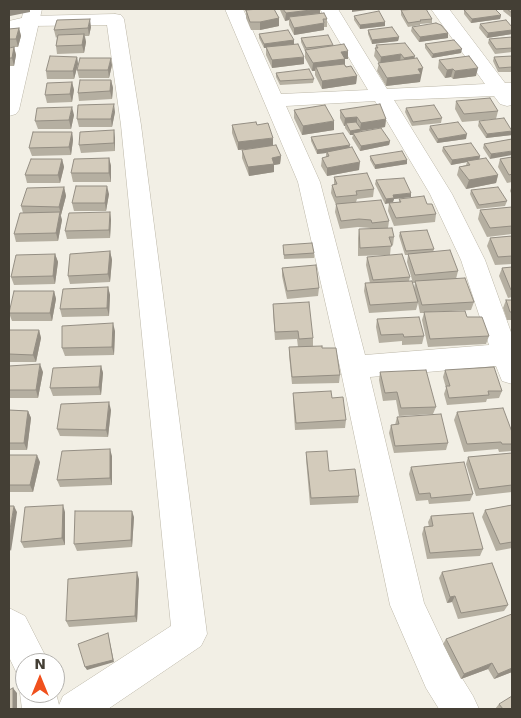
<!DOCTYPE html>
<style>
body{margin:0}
#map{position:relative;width:521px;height:718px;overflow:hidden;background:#f2efe5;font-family:"DejaVu Sans",sans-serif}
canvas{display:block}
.frame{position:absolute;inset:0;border:10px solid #443f35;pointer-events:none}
.north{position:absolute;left:15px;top:653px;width:50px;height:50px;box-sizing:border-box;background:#fff;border:1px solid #b4b2ae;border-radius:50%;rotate:0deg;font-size:14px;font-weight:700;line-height:20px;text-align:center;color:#443f35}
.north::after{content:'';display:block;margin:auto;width:18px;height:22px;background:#f0501d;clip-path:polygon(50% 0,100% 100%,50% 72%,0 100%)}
</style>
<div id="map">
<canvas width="521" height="718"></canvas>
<div class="frame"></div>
<div class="north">N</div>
</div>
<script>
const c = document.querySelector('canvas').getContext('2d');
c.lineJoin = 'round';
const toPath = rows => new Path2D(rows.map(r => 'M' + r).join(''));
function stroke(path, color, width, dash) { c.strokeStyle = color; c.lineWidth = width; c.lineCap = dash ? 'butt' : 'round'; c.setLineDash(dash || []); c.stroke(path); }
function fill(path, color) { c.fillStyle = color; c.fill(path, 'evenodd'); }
const minor = toPath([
 [225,9,243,9,281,94,368,90,320,9,338,9,387,89,485,84,431,9,449,9,505,83,512,83,512,105,507,106,500,104,494,96,394,100,452,194,485,260,512,335,512,384,502,381,496,366,370,377,424,603,452,662,473,696,479,709,439,709,426,688,390,605,340,367,298,182,225,9],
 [375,101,430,194,461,260,489,345,365,355,320,182,286,106,375,101],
 [115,14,121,15,124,19,141,125,207,634,201,646,108,709,22,709,20,693,25,680,25,693,55,693,55,689,59,705,63,696,171,626,121,125,107,25,30,26,9,31,9,21,30,16,115,14],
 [9,608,25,616,49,663,25,663,25,679,18,676,9,657,9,608]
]);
const tertiary = toPath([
 [24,9,42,9,19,110,16,114,9,116,9,70,24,9]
]);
const wall = toPath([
 [244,9,275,9,274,9,279,18,279,26,260,30,251,30,246,18,246,12],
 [280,9,320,9,320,13,327,19,327,27,324,27,324,30,294,35,289,25,289,20,285,21,280,10],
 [504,9,512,9,512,18,503,11],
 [401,10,432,19,432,23,420,24,420,25,408,27,401,15],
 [464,10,501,15,500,19,471,23,464,14],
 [354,16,385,22,385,26,360,29,354,20],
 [480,24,512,27,512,34,487,38,479,28],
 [91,27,89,36,85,36,86,42,84,53,57,54,56,46,57,37,56,38,54,30],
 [412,27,448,33,448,38,419,42,411,31],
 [19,28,21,36,18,47,9,47,9,29],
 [368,30,399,37,398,41,372,44,368,34],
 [259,34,294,40,294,44,304,64,272,68,266,55,266,48,264,48,259,38],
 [512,37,512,52,495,54,488,43,489,39],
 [301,38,333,45,333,46,348,59,345,59,345,65,357,76,356,84,322,89,315,75,315,71,312,71,305,58,305,51,301,42],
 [425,44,461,53,432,58,425,48],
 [376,45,414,59,421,76,420,76,420,82,386,86,377,71,379,63,374,56],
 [14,47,16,55,14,66,9,66,9,48],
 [512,56,512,72,498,72,493,61,494,57],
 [77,57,78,64,74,79,47,79,46,71],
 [439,60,476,76,453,79,451,77,445,78,438,68],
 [112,65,109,78,79,78,77,70],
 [276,73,314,79,313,83,280,85,276,77],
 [111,80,113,88,112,99,79,101,78,93],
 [72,82,74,90,72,102,47,103,45,95],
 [456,101,498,111,496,119,462,122,455,109],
 [406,108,442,118,441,123,412,126,405,112],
 [294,110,334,130,302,135,294,118],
 [340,110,386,119,385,127,360,131,360,132,390,141,389,145,360,151,352,138,353,135,350,135,345,128,345,126,344,126,340,118],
 [115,112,112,127,79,127,77,119],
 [74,115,71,129,38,129,35,121],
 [479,121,512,130,512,135,486,138,478,126],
 [232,125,257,125,281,156,280,164,274,165,274,172,249,176,242,158,242,150,266,147,238,150,232,133],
 [430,126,466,139,437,143,429,130],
 [72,132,73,140,71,155,32,156,29,148],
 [311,137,349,148,359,170,327,176,321,166,322,158,326,157,326,153,317,154,311,141],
 [115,138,115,151,81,153,79,145],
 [512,139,490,159,483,148,484,144],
 [443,147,480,156,479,159,498,175,496,183,466,189,457,175,459,167,466,165,467,162,451,165,442,151],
 [370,156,407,160,407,164,375,169,370,160],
 [512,157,512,182,507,183,498,167,500,159],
 [109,158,111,166,111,182,73,182,71,173],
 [62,159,64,167,60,183,27,183,25,175],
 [334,177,374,189,373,197,357,199,356,202,389,221,388,228,394,237,393,245,391,245,390,255,358,256,358,238,359,229,370,229,370,228,358,227,340,229,335,212,336,205,331,193,332,185,334,185],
 [376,180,411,197,394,199,393,202,385,204,375,184],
 [512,185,512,195,510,191],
 [64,187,66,196,61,215,60,215,62,220,58,241,16,242,14,234,23,213,21,206],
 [471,190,507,201,505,206,477,209,470,194],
 [109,194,106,211,74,211,72,203],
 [399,199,427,204,436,214,435,222,394,226,388,211,389,203,399,202],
 [512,207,512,234,487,237,478,219,480,210],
 [110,212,111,220,110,238,67,239,65,231],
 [400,232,434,249,433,252,458,271,456,279,474,302,471,310,431,312,467,317,489,336,486,344,428,347,422,320,424,313,420,313,418,303,416,310,369,313,364,291,365,283,370,283,366,265,367,257,410,277,409,281,414,288,415,283,413,283,407,262,408,255,405,255,399,236],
 [512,236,512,264,495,265,487,246,490,238],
 [283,245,314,253,314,258,284,259],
 [110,251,112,260,110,282,70,284,68,276],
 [55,254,58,262,55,284,14,285,11,277],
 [512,267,512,297,508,298,499,276,502,268],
 [282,268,319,288,318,296,287,299,282,276],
 [108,287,110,295,109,316,62,317,60,309],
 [54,291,56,299,52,321,12,321,9,313],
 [506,300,512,300,512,320,507,320,503,308],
 [273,304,313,338,313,346,322,348,340,375,339,383,292,384,289,355,289,347,298,347,297,339,275,340,273,312],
 [377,319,424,336,422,344,402,345,402,341,379,343,376,327],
 [9,330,39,330,41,338,36,362,9,362],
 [115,331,114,355,65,356,62,348],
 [9,366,43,372,38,398,9,398],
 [101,366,103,373,101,395,53,396,50,388],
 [445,370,502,391,499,398,487,399,486,402,447,405,444,394,446,388,443,377],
 [380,372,436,407,433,414,399,416,396,400,383,401,379,380],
 [293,393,332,398,346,420,345,428,295,430,293,400],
 [9,410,28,411,31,418,27,450,9,450],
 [111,410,108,437,60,436,57,429],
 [457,412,512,432,512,451,499,452,498,449,464,452,454,420],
 [397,417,448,443,446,450,394,453,389,433,391,425,395,425],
 [306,452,359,496,358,503,310,505,306,459],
 [512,453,512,492,476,496,466,464,468,457],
 [9,455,40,462,33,492,9,492],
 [112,456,112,485,60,487,57,480],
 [411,467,473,494,470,501,429,504,428,500,416,501,409,474],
 [512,505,512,548,496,551,482,517,485,510],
 [65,512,65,545,24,548,21,542],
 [431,516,483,549,480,556,427,559,422,534,424,527,429,527,428,522],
 [134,517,132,547,77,551,74,544],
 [442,572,508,605,504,611,458,619,452,602,447,603,439,578],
 [139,579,137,622,69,627,66,621],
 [446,639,512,672,494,679,488,669,461,679,443,644],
 [499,704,512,709,495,709]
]);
const shadedWall = toPath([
 [9,9,30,9,30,12,10,16],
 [320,9,320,13,289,17,289,20,285,21,286,13],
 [352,9,374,9,352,12],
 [501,15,500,19,471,23,472,19],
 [279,18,279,26,260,30,260,22],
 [90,19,91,27,89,36,88,28],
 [385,22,385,26,360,29,360,25],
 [324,23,324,30,294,35,294,28],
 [19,28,21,36,18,47,16,39],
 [512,30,512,34,487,38,488,33],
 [448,33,448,38,419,42,420,37],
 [84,34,86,42,84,53,82,45],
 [399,37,398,41,372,44,372,40],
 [294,40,294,44,264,48,264,44],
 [14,47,16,55,14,66,12,58],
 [462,49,461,53,432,58,433,54],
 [348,51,348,59,345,59,345,67,316,67,315,71,312,71,313,63,341,52],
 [401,54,400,62,380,65,381,57],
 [415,56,413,64,402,66,404,58],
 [77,57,78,64,74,79,73,71],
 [304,57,304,64,272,68,272,60],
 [111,58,112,65,109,78,108,70],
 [423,68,420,82,386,86,387,78,418,69],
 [478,68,476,76,453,79,455,71],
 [453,69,451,77,445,78,447,70],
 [357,76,356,84,322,89,322,81],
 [111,80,113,88,112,99,110,91],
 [72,82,74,90,72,102,70,94],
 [114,104,115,112,112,127,111,119],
 [72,107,74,115,71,129,69,120],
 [357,117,357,125,346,123,345,126,344,126,345,118],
 [386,119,385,127,360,131,360,134,353,133,353,135,350,135,350,131,360,129,361,123],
 [334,121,334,130,302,135,303,126],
 [114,130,115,138,115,151,114,143],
 [512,131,512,135,486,138,487,134],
 [72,132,73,140,71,155,69,147],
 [467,134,466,139,437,143,438,139],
 [273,138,273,146,238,150,238,142],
 [390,141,389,145,360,151,361,146],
 [350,145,349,150,327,152,326,153,317,154,317,150],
 [512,151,512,155,490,159,491,154],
 [281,156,280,164,274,165,274,172,249,176,248,167,272,158],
 [480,156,479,161,467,161,467,162,451,165,452,160],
 [109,158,111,166,111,182,109,173],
 [62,159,64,167,60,183,58,175],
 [407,160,407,164,375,169,375,165],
 [360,162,359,170,327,176,327,168],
 [498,175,496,183,466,189,469,180],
 [107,186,109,194,106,211,105,203],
 [64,187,66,196,61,215,59,207],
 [411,193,411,197,394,199,393,202,385,204,386,199,393,195],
 [60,212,62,220,58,241,56,233],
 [110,212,111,220,110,238,109,230],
 [110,251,112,260,110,282,108,274],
 [55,254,58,262,55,284,53,276],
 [108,287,110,295,109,316,107,308],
 [54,291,56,299,52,321,50,313],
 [113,323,115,331,114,355,112,347],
 [39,330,41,338,36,362,33,355],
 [40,364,43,372,38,398,36,390],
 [101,366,103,373,101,395,99,387],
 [109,402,111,410,108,437,106,430],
 [28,411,31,418,27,450,24,443],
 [110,449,112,456,112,485,110,478],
 [37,455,40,462,33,492,30,485],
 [63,505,65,512,65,545,62,538],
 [14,506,17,512,11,551,9,548,9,535],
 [132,511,134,517,132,547,131,540],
 [137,572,139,579,137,622,135,616],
 [455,596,452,602,447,603,450,597],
 [108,633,114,662,87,670,85,667],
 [492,663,488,669,461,679,464,674],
 [512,668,512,672,494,679,498,674],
 [13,688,17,693,17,709,13,709]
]);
const building = toPath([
 [260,9,274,9,279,18,260,22,250,22,246,10,260,9],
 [283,9,319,9,286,13,283,9],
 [419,9,426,9,432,19,420,20,421,21,408,23,401,10,419,9],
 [471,9,495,9,501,15,472,19,464,10,471,9],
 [507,9,512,9,512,13,507,9],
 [379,11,385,22,360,25,354,16,379,11],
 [324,13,327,19,323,19,324,23,294,28,289,17,324,13],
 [90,19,88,28,54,30,57,20,90,19],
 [506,20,512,27,512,30,488,33,480,24,506,20],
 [436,23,441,25,448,33,420,37,412,27,436,23],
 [392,27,399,37,372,40,368,30,392,27],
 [19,28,16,39,9,39,9,29,19,28],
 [288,30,294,40,264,44,259,34,288,30],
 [84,34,82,45,56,46,58,35,84,34],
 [328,35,333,45,306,48,301,38,328,35],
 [512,37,512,48,496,49,489,39,512,37],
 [454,40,462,49,433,54,425,44,454,40],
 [405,43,415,56,404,58,401,54,381,57,375,48,378,48,376,45,405,43],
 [298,44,304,57,272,60,266,47,298,44],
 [344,44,348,51,341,52,345,59,313,63,305,50,344,44],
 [14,47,12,58,9,58,9,48,14,47],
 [50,56,77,57,73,71,46,71,50,56],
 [469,56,478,68,455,71,453,69,447,70,439,60,469,56],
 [512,56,512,67,499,68,494,57,512,56],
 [80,58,111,58,108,70,77,70,80,58],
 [417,58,423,68,418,69,421,74,387,78,378,63,417,58],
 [344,64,346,67,351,66,357,76,322,81,316,67,344,64],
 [309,69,314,79,280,81,276,73,309,69],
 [80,80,111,80,110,91,78,93,80,80],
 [72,82,70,94,45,95,47,83,72,82],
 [490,98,498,111,464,114,456,101,490,98],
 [114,104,111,119,77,119,78,105,114,104],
 [380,104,386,119,361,123,357,117,345,118,340,110,380,104],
 [325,105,334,121,303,126,294,110,325,105],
 [434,105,442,118,413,122,406,108,434,105],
 [72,107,69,120,35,121,37,108,72,107],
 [504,118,512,131,487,134,479,121,504,118],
 [256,122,257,125,268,123,273,138,238,142,232,125,256,122],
 [356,122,361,129,350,131,346,123,356,122],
 [458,122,467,134,438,139,430,126,458,122],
 [381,128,390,141,361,146,353,133,381,128],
 [114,130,114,143,79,145,80,132,114,130],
 [33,132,72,132,69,147,29,148,33,132],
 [343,133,350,145,317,150,311,137,343,133],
 [512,139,512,151,491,154,484,144,512,139],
 [471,143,480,156,452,160,443,147,471,143],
 [276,145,281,156,272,158,274,164,248,167,242,150,276,145],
 [352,147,360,162,327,168,322,158,329,156,327,152,352,147],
 [402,151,407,160,375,165,370,156,402,151],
 [512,157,512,174,509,175,500,159,512,157],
 [109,158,109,173,71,173,74,159,109,158],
 [486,158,498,175,469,180,459,167,470,165,467,161,486,158],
 [31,159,62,159,58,175,25,175,31,159],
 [367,173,374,189,356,191,357,195,336,197,332,185,337,184,334,177,367,173],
 [404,178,411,193,393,195,394,198,386,199,376,180,404,178],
 [76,186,107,186,105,203,72,203,76,186],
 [64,187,59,207,21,206,27,188,64,187],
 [498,187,507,201,479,205,471,190,498,187],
 [424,196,427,204,432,204,436,214,396,218,389,203,401,202,399,199,424,196],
 [381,200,389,221,372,223,371,220,359,219,341,221,336,204,381,200],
 [512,207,512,226,490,228,480,210,512,207],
 [60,212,56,233,14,234,20,213,60,212],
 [110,212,109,230,65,231,69,213,110,212],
 [392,228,394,237,389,237,392,246,360,248,359,229,392,228],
 [427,230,434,249,406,251,400,232,427,230],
 [512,236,512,256,498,257,490,238,512,236],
 [312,243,314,253,284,255,283,245,312,243],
 [450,250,458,271,415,275,408,254,450,250],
 [110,251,108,274,68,276,70,254,110,251],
 [55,254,53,276,11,277,16,255,55,254],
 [402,254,410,277,373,280,367,257,402,254],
 [316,265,319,288,287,291,282,268,316,265],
 [512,267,512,290,511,290,502,268,512,267],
 [465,278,474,302,422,305,415,281,465,278],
 [412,281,418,302,370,305,365,283,412,281],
 [108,287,107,308,60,309,63,289,108,287],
 [14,291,54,291,50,313,9,313,14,291],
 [506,300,512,300,512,312,510,312,506,300],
 [309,302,313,338,299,339,298,331,275,332,273,304,309,302],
 [465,311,467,317,482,317,489,336,430,339,424,312,465,311],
 [419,317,424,336,404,337,403,334,381,335,377,319,419,317],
 [113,323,112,347,62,348,62,326,113,323],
 [9,330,39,330,33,355,9,354,9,330],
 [322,346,322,348,336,348,340,375,292,377,289,347,322,346],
 [40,364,36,390,9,390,9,366,40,364],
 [101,366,99,387,50,388,53,368,101,366],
 [494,367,502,391,488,391,489,395,449,398,446,386,450,386,445,370,494,367],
 [426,370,436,407,401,408,397,392,385,393,380,372,426,370],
 [331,391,332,398,343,397,346,420,296,423,293,393,331,391],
 [109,402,106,430,57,429,61,404,109,402],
 [503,408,512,432,512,444,502,444,501,442,467,444,457,412,503,408],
 [9,410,28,411,24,443,9,443,9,410],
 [441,414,448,443,395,446,391,425,399,424,397,417,441,414],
 [110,449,110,478,57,480,62,451,110,449],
 [327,451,329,471,355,469,359,496,311,498,306,452,327,451],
 [512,453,512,485,479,489,468,457,512,453],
 [9,455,37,455,30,485,9,485,9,455],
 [464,462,473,494,431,498,430,493,419,494,411,467,464,462],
 [63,505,62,538,21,542,25,507,63,505],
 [512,505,512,542,500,544,485,510,512,505],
 [9,506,14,506,9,535,9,506],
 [75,511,132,511,131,540,74,544,75,511],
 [473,513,483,549,430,553,424,527,433,526,431,516,473,513],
 [492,563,508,605,461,613,455,596,450,597,442,572,492,563],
 [137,572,135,616,66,621,68,579,137,572],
 [512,614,512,668,498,674,492,663,464,674,446,639,512,614],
 [108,633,113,660,85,667,78,644,108,633],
 [13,688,13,709,9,709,9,690,13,688],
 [512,696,512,709,503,709,499,704,512,696]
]);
stroke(minor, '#bcb7a8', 1);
stroke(tertiary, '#bcb7a8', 1);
fill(minor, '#fff');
fill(tertiary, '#fff');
fill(wall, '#b5afa1');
fill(shadedWall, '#948e83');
fill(building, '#d3cbbb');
stroke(building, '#948e83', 1);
</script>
